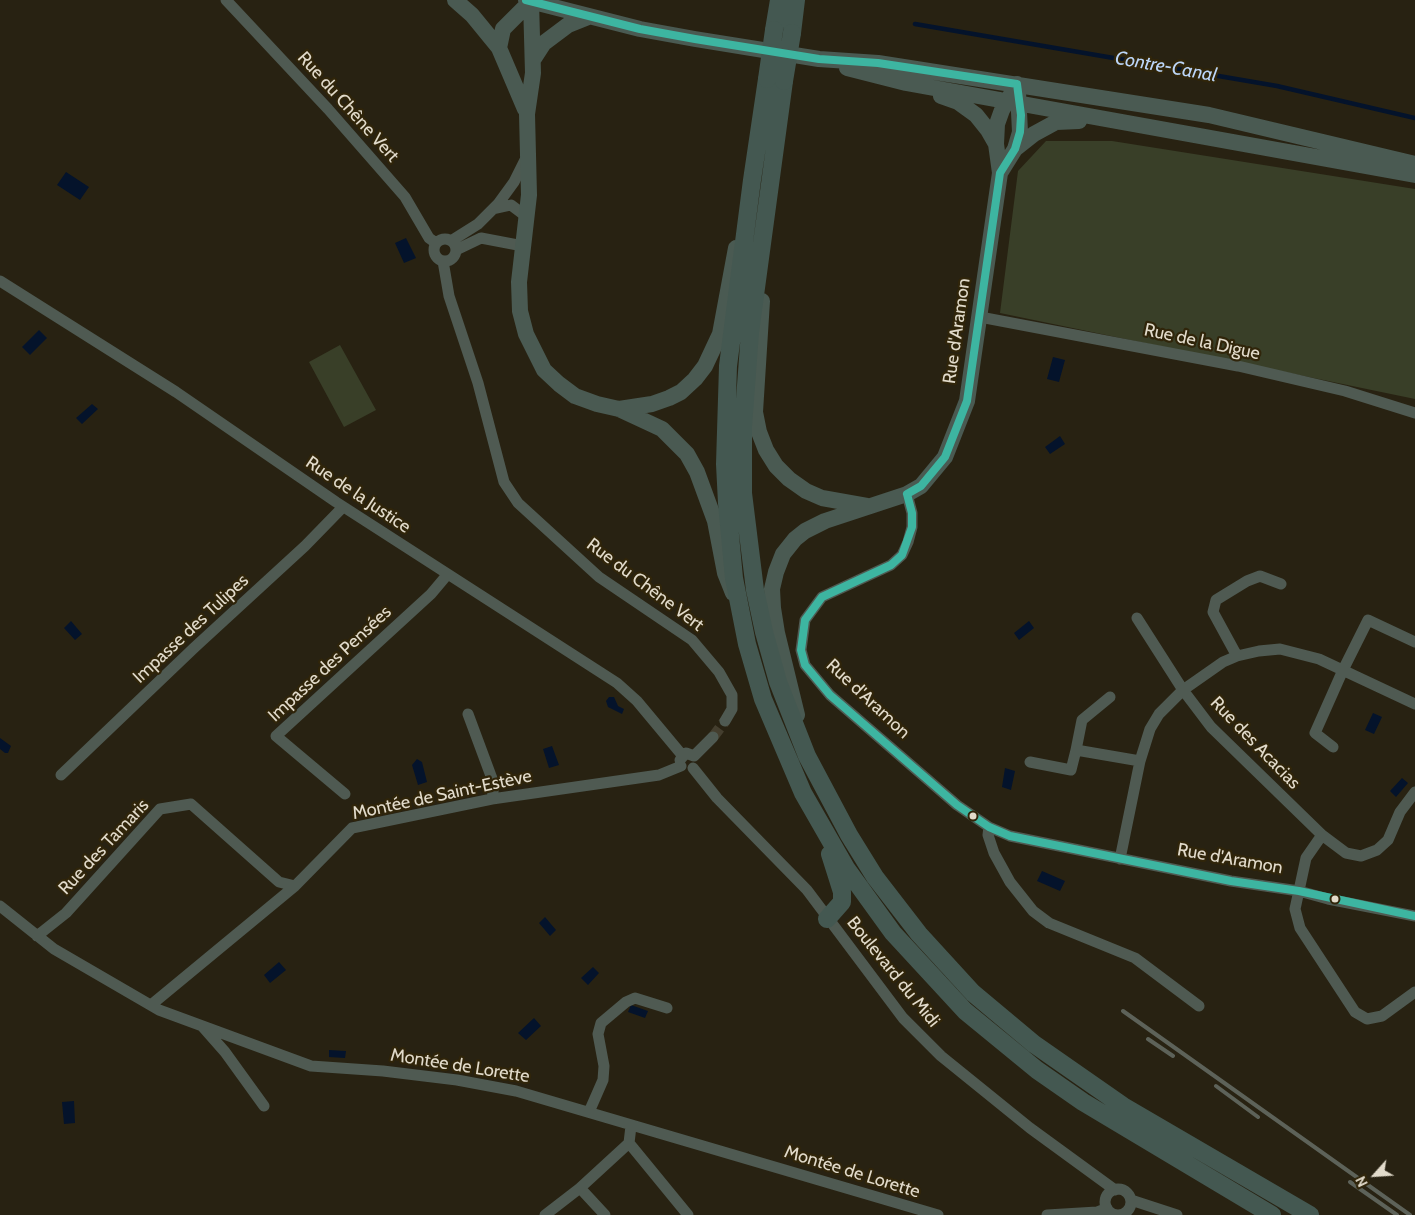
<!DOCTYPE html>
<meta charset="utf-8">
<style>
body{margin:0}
#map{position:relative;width:1415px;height:1215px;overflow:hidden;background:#282212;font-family:Cabin,sans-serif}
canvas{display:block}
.north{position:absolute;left:1350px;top:1150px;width:50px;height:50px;-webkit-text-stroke:4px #30250a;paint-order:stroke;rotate:244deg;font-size:14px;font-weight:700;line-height:20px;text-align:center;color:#e2dbcb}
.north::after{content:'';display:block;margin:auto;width:18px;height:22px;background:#e2dbcb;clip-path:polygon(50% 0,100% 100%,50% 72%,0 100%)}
</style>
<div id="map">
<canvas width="1415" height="1215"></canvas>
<div class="north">N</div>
</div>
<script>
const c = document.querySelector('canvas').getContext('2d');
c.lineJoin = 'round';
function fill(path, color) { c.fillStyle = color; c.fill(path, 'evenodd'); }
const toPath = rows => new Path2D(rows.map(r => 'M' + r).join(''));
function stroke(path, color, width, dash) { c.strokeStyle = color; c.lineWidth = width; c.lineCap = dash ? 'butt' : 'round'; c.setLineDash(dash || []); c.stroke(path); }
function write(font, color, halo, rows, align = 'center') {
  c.font = font + ' Cabin,sans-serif'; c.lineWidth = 4.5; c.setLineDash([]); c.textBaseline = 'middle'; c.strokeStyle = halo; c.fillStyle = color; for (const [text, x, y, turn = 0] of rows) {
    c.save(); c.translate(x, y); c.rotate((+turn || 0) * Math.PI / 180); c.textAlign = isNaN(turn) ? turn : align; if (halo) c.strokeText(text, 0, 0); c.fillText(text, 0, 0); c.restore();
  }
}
const green = toPath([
 [1046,141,1112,141,1415,189,1415,399,1000,313,1018,171],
 [340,345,376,410,344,427,309,362]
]);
const water = toPath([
 [66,172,89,187,80,200,57,185],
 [406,238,416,258,404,263,395,243],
 [39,330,47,338,30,355,22,347],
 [1053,357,1065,360,1059,382,1047,379],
 [92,404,98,409,82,424,76,418],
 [1060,436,1065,444,1050,454,1045,447],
 [71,621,82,634,75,640,64,628],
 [1029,621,1034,628,1019,640,1014,633],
 [609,697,614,697,618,706,624,709,622,714,608,707,606,701],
 [1373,713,1382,717,1374,734,1365,730],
 [0,738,11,746,8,753,5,753,0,749],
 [552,746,559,765,549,768,543,749],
 [417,759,422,762,427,782,418,785,412,765],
 [1005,768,1015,771,1011,790,1002,787],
 [1402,778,1408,783,1396,797,1390,791],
 [1042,871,1065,881,1060,891,1037,881],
 [545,917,556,930,550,936,539,923],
 [279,962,286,970,270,983,264,975],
 [593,967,599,973,588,985,581,978],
 [631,1005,648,1011,645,1018,628,1012],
 [534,1018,541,1026,526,1040,518,1033],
 [329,1050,346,1051,345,1058,329,1057],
 [74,1101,75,1123,64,1124,62,1102]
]);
const stream = toPath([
 [915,24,1277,86,1415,118]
]);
const minorTunnel = toPath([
 [713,737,725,721]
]);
const minor = toPath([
 [226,0,328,109,405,197,429,238,436,243],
 [493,209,511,205,527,217],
 '434 250a11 11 0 1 1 22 0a11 11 0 1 1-22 0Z',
 [451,241,478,224,498,204,514,182,527,156],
 [456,250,481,238,523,246],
 [443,261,449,296,478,383,504,482,518,503,599,577,692,640,719,672,732,695,732,709,725,721],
 [0,281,176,392,336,502,617,683,637,701,682,755],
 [980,317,1238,366,1345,391,1415,413],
 [907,494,912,513,912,527,908,542,902,555,891,565,822,597,805,620,801,650,805,665,830,695,957,805,989,827,1010,836,1231,881,1299,891,1328,899,1415,916],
 [1137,618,1183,690,1211,727,1322,835,1346,853,1361,856,1377,850,1388,840,1400,812,1415,792],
 [1237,656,1213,612,1216,600,1247,581,1260,576,1281,584],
 [1110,697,1082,720,1076,750,1140,761],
 [468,714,494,784,492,799],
 [1333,747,1315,733,1343,670,1368,620,1415,642],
 [694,756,713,737],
 [680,760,686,753,694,756],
 [1030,762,1071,770,1076,750],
 [693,768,717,798,807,890,903,1018,941,1056,1030,1128,1115,1190],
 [61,775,195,647,305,546,343,507],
 [345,794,276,736,431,594,447,575],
 [989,827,988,835,994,853,1010,882,1033,911,1049,923,1135,958,1199,1006],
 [1322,835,1306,858,1295,909,1300,928,1355,1012,1367,1019,1382,1016,1415,992],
 [1120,859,1140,761,1150,729,1159,714,1183,690,1223,662,1237,656,1259,651,1280,649,1319,659,1415,704],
 [0,906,54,949,159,1010,311,1066,383,1071,457,1080,516,1091,938,1215],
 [37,936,66,913,160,809,191,804,279,882,295,886],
 [151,1005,295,886,352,828,492,799,659,775,681,766],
 [203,1027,225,1052,264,1106],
 [589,1112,603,1080,604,1066,598,1034,601,1023,626,1002,635,998,667,1008],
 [629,1143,688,1215],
 [580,1188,605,1215],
 '1105 1202a13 13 0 1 1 26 0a13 13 0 1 1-26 0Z',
 [1131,1200,1177,1215],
 [545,1215,580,1188,629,1143,631,1126],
 [1047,1215,1097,1212,1107,1208]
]);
const secondary = toPath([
 [455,0,472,15,499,48,525,109],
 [526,0,640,29,695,39,819,59,878,63,1209,115,1415,164],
 [531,1,533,73,527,114,529,195,519,282,520,311,526,334,544,370,559,384,575,396,597,404,619,409,662,429,687,454,697,472,715,521,725,573,733,593],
 [499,48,503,29,531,1],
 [533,60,544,43,568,25,588,17],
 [847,68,906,83,1415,175],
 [941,96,958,102,976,115,988,130,996,144],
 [1015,149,1020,132,1018,92],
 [1000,173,1015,149,1034,134,1056,122,1079,121],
 [762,301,755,412,759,432,766,450,776,466,789,479,806,491,822,498,867,506],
 [619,409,652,404,669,398,681,392,695,379,705,366,720,334,736,248],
 [797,715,777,633,773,608,772,589,776,572,783,554,795,539,805,531,825,521,907,494,921,486,945,457,967,401,1000,173,996,144,997,124,1002,110,1017,84]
]);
const primary = toPath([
 [774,30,779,0],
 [792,33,796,0],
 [767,79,752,180,728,366,725,464,727,503,734,578,747,644,763,699,803,793,846,868,893,933,965,1011,1037,1070,1083,1102,1272,1215],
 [784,81,750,332,743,426,743,493,755,590,764,632,778,682,807,756,849,835,875,877,919,934,973,993,1034,1044,1123,1106,1310,1215],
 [827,919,842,902,842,892,830,854]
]);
const rail = toPath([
 [1123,1011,1410,1215],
 [1148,1039,1173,1056],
 [1216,1086,1258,1117],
 [1350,1182,1397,1215]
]);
const primaryBridge = toPath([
 [767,79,774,30],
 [784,81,792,33]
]);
const bus1 = toPath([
 [526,0,640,29,695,39,819,59,878,63,1017,84,1021,115,1020,132,1015,149,1000,173,967,401,945,457,921,486,907,494],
 [907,494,912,513,912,527,902,555,891,565,822,597,805,620,801,650,805,665,830,695,957,805,989,827,1010,836,1231,881,1299,891,1415,916]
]);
const markers = [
 [973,816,4.5,"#e2dbcb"],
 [1335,899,4.5,"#e2dbcb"]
];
const streetNames = [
 ["Rue du Chêne Vert",348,107,48],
 ["Rue d'Aramon",957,331,-82],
 ["Rue de la Digue",1202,342,12],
 ["Rue de la Justice",358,495,34],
 ["Rue du Chêne Vert",645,585,37],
 ["Impasse des Tulipes",191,629,-43],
 ["Impasse des Pensées",330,664,-43],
 ["Rue d'Aramon",868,699,43],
 ["Rue des Acacias",1255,743,46],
 ["Montée de Saint-Estève",442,795,-12],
 ["Rue des Tamaris",104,847,-47],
 ["Rue d'Aramon",1230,859,10],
 ["Boulevard du Midi",893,972,51],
 ["Montée de Lorette",460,1066,9],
 ["Montée de Lorette",852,1172,17]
];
const waterNames = [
 ["Contre-Canal",1166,67,10]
];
fill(green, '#393f28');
fill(water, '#04132b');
stroke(stream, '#04132b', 4.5);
stroke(minorTunnel, '#443e2e', 11, [11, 5.5]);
stroke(minor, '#4f5a52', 11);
stroke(secondary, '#4a5a52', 16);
stroke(primary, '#445851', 18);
stroke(rail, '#5d6259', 4);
stroke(primaryBridge, '#445851', 18);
stroke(bus1, '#3db5a1', 8);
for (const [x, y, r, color] of markers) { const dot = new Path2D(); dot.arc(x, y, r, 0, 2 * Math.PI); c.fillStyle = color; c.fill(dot); stroke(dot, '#30250a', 2); }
write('18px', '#e2dbcb', '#30250a', streetNames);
write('italic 19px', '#bcd6f9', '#30250a', waterNames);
</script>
